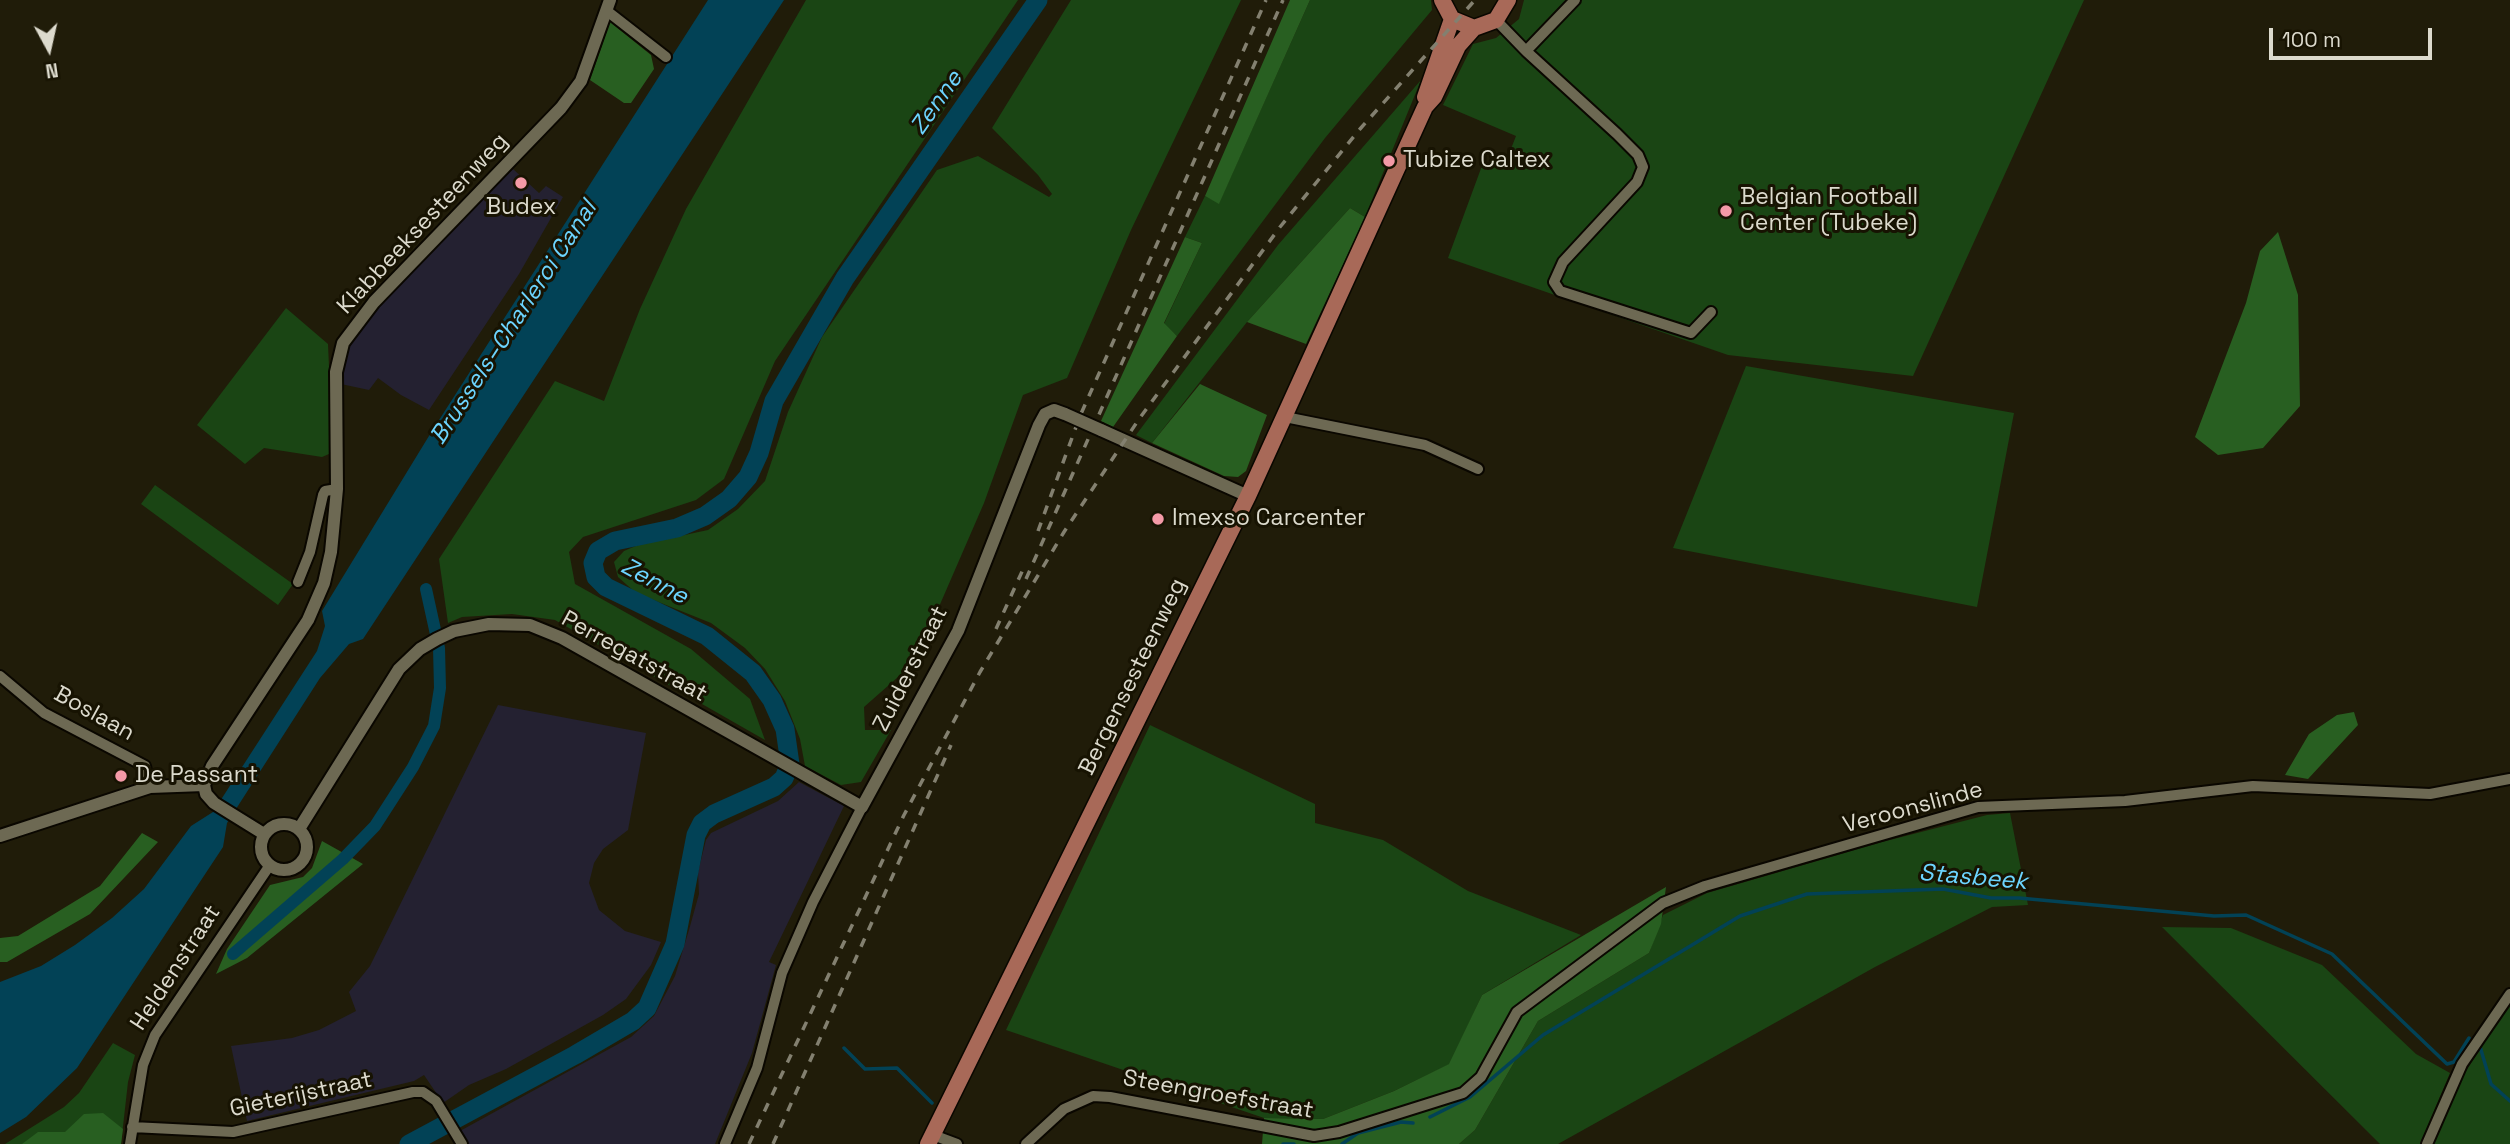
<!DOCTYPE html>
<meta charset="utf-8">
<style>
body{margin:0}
#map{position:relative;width:2510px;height:1144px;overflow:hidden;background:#201c09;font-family:"Space Grotesk",sans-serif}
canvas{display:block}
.north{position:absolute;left:14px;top:14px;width:70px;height:70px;-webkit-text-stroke:5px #171302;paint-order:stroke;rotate:172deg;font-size:19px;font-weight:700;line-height:28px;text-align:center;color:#dcdacd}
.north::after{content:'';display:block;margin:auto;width:24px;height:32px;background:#dcdacd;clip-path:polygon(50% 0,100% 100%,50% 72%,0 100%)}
.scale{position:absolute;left:2269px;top:28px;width:163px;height:32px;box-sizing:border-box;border:4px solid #dcdacd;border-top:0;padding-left:9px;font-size:21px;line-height:24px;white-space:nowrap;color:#dcdacd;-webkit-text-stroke:5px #171302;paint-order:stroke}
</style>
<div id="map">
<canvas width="2510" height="1144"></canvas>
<div class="north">N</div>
<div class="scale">100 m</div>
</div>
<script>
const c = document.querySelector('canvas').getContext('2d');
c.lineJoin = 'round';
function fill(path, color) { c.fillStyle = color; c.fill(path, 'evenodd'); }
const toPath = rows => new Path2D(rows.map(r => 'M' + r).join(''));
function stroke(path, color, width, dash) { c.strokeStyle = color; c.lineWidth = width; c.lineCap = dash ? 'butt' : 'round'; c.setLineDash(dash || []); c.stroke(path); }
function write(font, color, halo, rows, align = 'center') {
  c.font = font + ' "Space Grotesk",sans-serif'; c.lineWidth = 6; c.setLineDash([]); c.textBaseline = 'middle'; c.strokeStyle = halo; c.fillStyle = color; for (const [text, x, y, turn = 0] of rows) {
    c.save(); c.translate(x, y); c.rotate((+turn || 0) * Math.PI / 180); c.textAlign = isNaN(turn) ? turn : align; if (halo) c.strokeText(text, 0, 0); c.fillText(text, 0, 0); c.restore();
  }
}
const industrial = toPath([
 [513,169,539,193,546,186,563,197,519,274,429,410,401,395,378,378,369,390,341,384,347,349,361,324],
 [498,705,646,733,628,830,603,849,594,863,589,883,599,910,625,931,661,942,651,965,626,999,603,1015,506,1069,469,1085,443,1103,424,1075,414,1081,247,1121,231,1046,292,1038,319,1030,356,1011,349,992,370,966],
 [799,782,844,806,769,962,776,965,752,1053,715,1144,468,1144,460,1131,631,1037,654,1016,675,976,689,930,699,894,698,872,706,840,711,833,778,801]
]);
const green = toPath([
 [806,0,1018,0,775,361,724,479,696,500,583,537,569,552,575,584,691,649,750,699,765,740,555,620,512,614,462,617,448,623,439,559,555,381,604,401,640,309,686,209],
 [1071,0,1241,0,1131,230,1067,378,1023,395,984,503,915,662,864,707,865,730,891,730,861,782,841,785,805,766,800,739,785,701,765,669,745,648,711,623,636,593,618,577,614,562,624,551,638,545,708,530,738,509,765,481,788,412,822,337,937,170,978,156,1049,197,1052,194,1038,175,992,128],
 [1310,0,1431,0,1432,10,1325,138,1177,336,1164,324,1202,243,1185,237,1205,196,1219,203],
 [1524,0,2084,0,1913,376,1728,355,1448,258,1483,163,1505,164,1516,136,1443,105,1473,44,1496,38,1519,19],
 [1421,80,1365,217,1350,208,1247,322,1152,443,1136,435,1278,245],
 [286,308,328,344,331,412,329,454,322,457,264,448,245,464,197,425],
 [1746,366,2014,413,1977,607,1673,548],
 [155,485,293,584,278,605,141,504],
 [1150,725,1315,804,1315,823,1383,840,1468,891,1581,935,1482,995,1450,1064,1394,1091,1323,1119,1264,1118,1006,1030],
 [2010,813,2028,905,1992,907,1875,967,1558,1144,1459,1144,1475,1130,1538,1021,1649,953,1663,915,1707,893,1882,842,1987,815],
 [2162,927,2231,928,2322,965,2416,1054,2450,1073,2420,1144,2380,1144],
 [2510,1002,2510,1144,2434,1144,2464,1074],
 [113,1043,135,1055,128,1082,121,1144,5,1144,64,1107,79,1093]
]);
const forest = toPath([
 [1290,0,1310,0,1219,204,1205,196],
 [610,22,651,55,654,69,631,103,624,103,590,80],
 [1350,208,1365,217,1306,344,1247,322],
 [2278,232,2298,295,2300,406,2263,448,2218,455,2195,437,2246,303,2260,251],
 [1185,237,1202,243,1164,323,1177,336,1113,427,1101,421],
 [1200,384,1267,415,1246,471,1238,477,1224,476,1152,443],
 [2354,712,2358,725,2308,779,2285,775,2309,734,2337,715],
 [142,833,158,842,90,914,7,962,0,962,0,938,18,936,100,886],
 [322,841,363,864,247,958,216,974,227,949,270,885,303,877,312,868],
 [1666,887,1661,924,1649,953,1538,1021,1475,1130,1459,1144,1262,1144,1264,1118,1323,1119,1394,1091,1449,1064,1482,995],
 [103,1113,123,1129,121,1144,22,1144,38,1132,65,1132,84,1114]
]);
const water = toPath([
 [708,0,784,0,363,639,349,644,320,678,227,823,223,847,77,1068,26,1117,0,1133,0,982,41,966,75,945,112,918,144,889,191,826,213,812,317,651,325,626,322,611,432,431]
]);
const stream = toPath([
 [2479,1043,2491,1084,2510,1101],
 [844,1048,865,1069,897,1068,932,1103],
 [1430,1117,1470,1097,1543,1035,1740,916,1807,894,1943,889,1991,898,2019,898,2214,916,2246,915,2332,954,2447,1064,2454,1062,2469,1038],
 [1283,1144,1294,1144],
 [1342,1144,1358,1133,1401,1122,1413,1123]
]);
const canal = toPath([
 [233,954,343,859,375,826,413,767,434,726,440,688,439,648,426,589]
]);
const river = toPath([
 [409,1144,575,1055,633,1021,647,1008,675,944,696,835,702,823,714,814,774,787,784,778,790,764,785,729,772,700,753,673,707,636,606,587,596,577,593,563,598,551,615,541,677,528,705,516,729,499,748,477,759,453,774,401,845,278,1038,0]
]);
const minor = toPath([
 [607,11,666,57],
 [1496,20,1526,51,1575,0],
 [1526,51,1617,134,1638,155,1643,167,1637,182,1563,262,1554,282,1560,291,1691,333,1711,312],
 [1285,417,1425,445,1478,469],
 [298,582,310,552,323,495,325,491,337,489],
 [0,676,44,713,145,766,150,787],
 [132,1127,233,1132,413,1092,423,1092,436,1101,462,1144],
 [933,1135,957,1144],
 [130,1144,143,1065,155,1035,270,865],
 [725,1144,757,1068,782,973,813,902,862,807],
 [1026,1144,1064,1109,1093,1096,1110,1097,1314,1136,1339,1132,1463,1093,1481,1077,1517,1012,1663,903,1705,886,1978,807,2125,801,2253,786,2430,794,2510,779],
 [2427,1144,2462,1064,2510,994]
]);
const tertiary = toPath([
 [1101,430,1248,496],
 [204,785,212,766,308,620,324,583,331,552,337,489,336,372,343,343,374,302,561,108,581,81,610,0],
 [204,785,206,794,214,803,264,834],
 '261 847a23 23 0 1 1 46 0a23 23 0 1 1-46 0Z',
 [299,829,399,669,420,649,437,639,454,631,489,624,530,625,562,638,862,807,958,631,1039,425,1045,414,1054,410,1065,414],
 [0,836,150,787,204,785]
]);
const primary = toPath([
 [1442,0,1452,19,1474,28,1496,20,1508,0],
 [1425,97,1452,19],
 [928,1144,1248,496,1425,107,1434,97,1458,46,1474,28]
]);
const rail = toPath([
 [1038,531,1080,416,1266,0],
 [1026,579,1283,0],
 [996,629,1025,565],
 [749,1144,904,815,980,672,1064,532,1139,419,1280,227,1360,129,1475,0],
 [773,1144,951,745]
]);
const tertiaryBridge = toPath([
 [1065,414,1101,430]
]);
const markers = [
 [1389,161,7,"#f49aa7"],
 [521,183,7,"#f49aa7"],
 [1726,211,7,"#f49aa7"],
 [1158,519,7,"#f49aa7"],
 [121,776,7,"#f49aa7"]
];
const poiNames = [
 ["Tubize Caltex",1403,161],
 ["Belgian Football",1740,198],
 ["Center (Tubeke)",1740,224],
 ["Budex",521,208,"center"],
 ["Imexso Carcenter",1172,519],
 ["De Passant",135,776]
];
const streetNames = [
 ["Klabbeeksesteenweg",423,224,-47],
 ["Perregatstraat",634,657,29],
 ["Zuiderstraat",911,669,-63],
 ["Bergensesteenweg",1133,677,-64],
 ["Boslaan",94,714,29],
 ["Veroonslinde",1913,808,-15],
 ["Heldenstraat",176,968,-57],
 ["Gieterijstraat",301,1095,-12],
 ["Steengroefstraat",1218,1095,10]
];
const waterNames = [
 ["Zenne",937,103,-55],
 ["Brussels–Charleroi Canal",514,323,-57],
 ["Zenne",654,582,28],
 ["Stasbeek",1973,878,5]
];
fill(industrial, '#242131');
fill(green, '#1a4514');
fill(forest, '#285f21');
fill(water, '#024256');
stroke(stream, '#024256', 3.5);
stroke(canal, '#024256', 12);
stroke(river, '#024256', 19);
stroke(minor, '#0a0700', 14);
stroke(tertiary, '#0a0700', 16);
stroke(primary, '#0a0700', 19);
stroke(minor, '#6d6953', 10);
stroke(tertiary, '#6d6953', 12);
stroke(primary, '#a86958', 16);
stroke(rail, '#838070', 3.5, [9, 9]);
stroke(tertiaryBridge, '#0a0700', 16, []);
stroke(tertiaryBridge, '#6d6953', 12);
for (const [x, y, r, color] of markers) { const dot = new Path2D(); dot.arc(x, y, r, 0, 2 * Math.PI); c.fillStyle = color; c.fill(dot); stroke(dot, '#171302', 2.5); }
write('23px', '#dcdacd', '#171302', poiNames, 'left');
write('23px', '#dcdacd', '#171302', streetNames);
write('italic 24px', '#6cd4fe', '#171302', waterNames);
</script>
